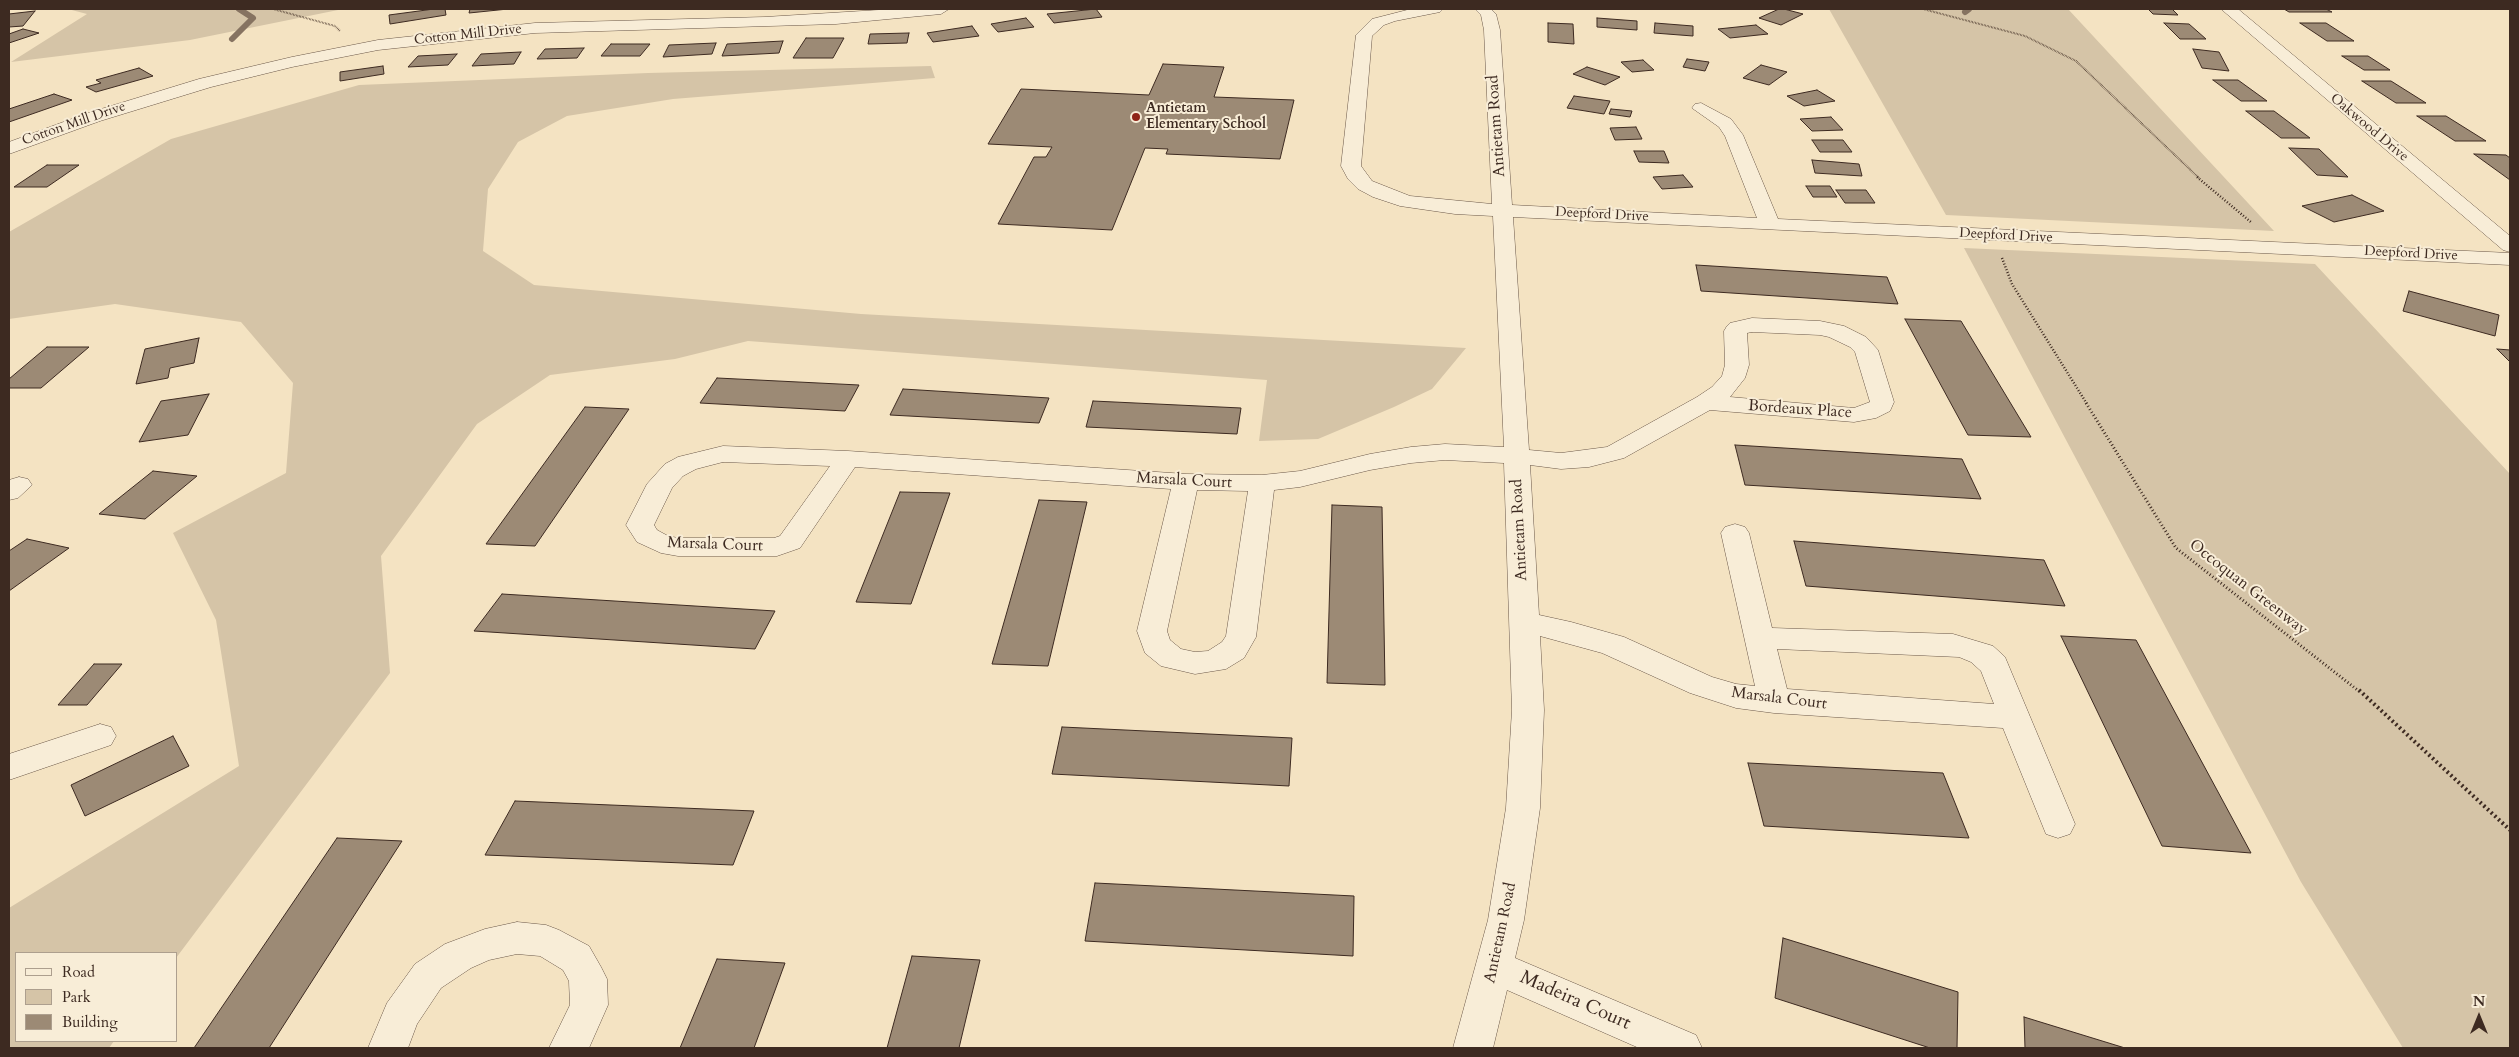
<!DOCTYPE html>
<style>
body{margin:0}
#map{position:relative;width:2519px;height:1057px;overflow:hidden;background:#f4e3c2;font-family:Cardo,serif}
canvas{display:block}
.frame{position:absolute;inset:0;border:10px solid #3d2a21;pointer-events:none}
.legend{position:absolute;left:15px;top:952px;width:162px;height:90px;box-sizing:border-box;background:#f8edd7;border:1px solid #ad9f8e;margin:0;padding:6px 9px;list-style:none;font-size:15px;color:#3d2a21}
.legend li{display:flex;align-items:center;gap:10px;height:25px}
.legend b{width:25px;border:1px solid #ad9f8e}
.north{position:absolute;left:2454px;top:992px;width:50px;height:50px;-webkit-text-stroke:4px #f8edd7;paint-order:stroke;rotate:0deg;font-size:14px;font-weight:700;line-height:20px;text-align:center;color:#3d2a21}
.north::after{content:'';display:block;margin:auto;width:18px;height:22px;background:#3d2a21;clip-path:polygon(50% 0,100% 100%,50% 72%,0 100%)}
</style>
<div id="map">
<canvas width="2519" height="1057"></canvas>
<div class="frame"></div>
<ul class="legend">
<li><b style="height:6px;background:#f8edd7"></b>Road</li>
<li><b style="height:14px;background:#d5c4a7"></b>Park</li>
<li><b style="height:14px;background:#9c8a75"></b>Building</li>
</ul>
<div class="north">N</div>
</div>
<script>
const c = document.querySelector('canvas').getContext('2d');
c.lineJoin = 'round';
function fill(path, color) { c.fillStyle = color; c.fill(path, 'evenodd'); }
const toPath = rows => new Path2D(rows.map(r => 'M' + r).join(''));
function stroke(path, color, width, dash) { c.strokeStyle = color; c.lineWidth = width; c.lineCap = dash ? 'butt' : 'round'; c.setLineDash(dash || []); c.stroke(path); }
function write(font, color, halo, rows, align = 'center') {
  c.font = font + ' Cardo,serif'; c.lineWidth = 4; c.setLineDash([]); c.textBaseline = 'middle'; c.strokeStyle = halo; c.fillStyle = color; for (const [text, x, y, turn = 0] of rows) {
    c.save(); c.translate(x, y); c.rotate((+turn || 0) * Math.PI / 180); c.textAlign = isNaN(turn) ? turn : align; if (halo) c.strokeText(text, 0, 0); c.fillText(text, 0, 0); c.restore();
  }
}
const green = toPath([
 [68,9,343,9,190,40,11,62,87,14],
 [1829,9,2068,9,2274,231,1946,215],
 [931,66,935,78,673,99,567,116,518,142,488,189,483,251,534,285,861,314,1466,348,1432,389,1394,407,1318,439,1259,441,1267,380,748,341,675,359,550,375,477,424,381,556,390,673,176,958,176,953,16,953,16,1041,114,1041,109,1048,9,1048,9,908,239,766,216,620,173,533,286,473,293,383,241,322,115,304,9,319,9,232,171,139,359,85,648,73],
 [1964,248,2315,264,2510,474,2510,1048,2403,1048,2301,882]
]);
const stream = toPath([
 [1965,12,1969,9],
 [232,39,253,18,239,9]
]);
const building = toPath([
 [434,9,445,9,446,15,390,24,389,15,434,9],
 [470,9,508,9,469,13,470,9],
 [1096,9,1102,17,1054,23,1047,14,1096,9],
 [1779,9,1784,9,1803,14,1781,25,1759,18,1779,9],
 [2148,9,2172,9,2178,15,2153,14,2148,9],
 [2284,9,2326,9,2332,12,2289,12,2284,9],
 [35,11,23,26,9,27,9,14,35,11],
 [1026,18,1034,27,998,32,991,24,1026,18],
 [1597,18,1637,21,1637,30,1597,27,1597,18],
 [1548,23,1573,24,1574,44,1548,42,1548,23],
 [1655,23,1693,26,1693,36,1654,33,1655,23],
 [2164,23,2189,24,2206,39,2180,39,2164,23],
 [2300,23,2326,23,2354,41,2327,41,2300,23],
 [1756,25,1768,34,1730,38,1718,29,1756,25],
 [972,26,979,36,933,42,927,33,972,26],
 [23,29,39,33,9,43,9,34,23,29],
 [909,33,907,43,868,44,870,34,909,33],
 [806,38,844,38,833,58,793,58,806,38],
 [783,41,779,53,722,56,727,44,783,41],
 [716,43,712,54,663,57,669,45,716,43],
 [611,44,650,44,640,56,601,56,611,44],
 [584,48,577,58,537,59,545,49,584,48],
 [2193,49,2219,52,2229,71,2202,68,2193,49],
 [521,52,514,64,472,66,481,54,521,52],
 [457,54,448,65,408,67,418,56,457,54],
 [2342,56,2368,56,2390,70,2364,70,2342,56],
 [1687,59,1709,62,1705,71,1683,67,1687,59],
 [1643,60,1654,70,1632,72,1621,62,1643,60],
 [1163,64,1224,67,1214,97,1294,100,1280,159,1166,154,1168,149,1145,148,1112,230,998,224,1034,157,1046,157,1052,147,988,144,1021,89,1149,95,1163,64],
 [1761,65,1787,72,1769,85,1743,78,1761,65],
 [383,66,384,74,340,81,340,72,383,66],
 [1587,67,1620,77,1605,85,1573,74,1587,67],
 [139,68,153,76,96,92,86,87,101,83,96,80,139,68],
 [2213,80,2238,80,2267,101,2241,101,2213,80],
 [2362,81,2391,81,2426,103,2396,103,2362,81],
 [1817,90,1835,101,1804,106,1787,96,1817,90],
 [54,94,72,100,9,122,9,109,54,94],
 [1574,96,1610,101,1604,114,1567,108,1574,96],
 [1611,109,1632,111,1630,117,1609,114,1611,109],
 [2246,111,2274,111,2310,138,2281,138,2246,111],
 [2417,116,2446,116,2486,141,2455,141,2417,116],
 [1831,117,1843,130,1812,131,1800,119,1831,117],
 [1636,127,1642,139,1615,140,1610,128,1636,127],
 [1812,140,1843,140,1852,152,1820,152,1812,140],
 [2289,148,2319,149,2348,177,2317,175,2289,148],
 [1634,151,1664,151,1669,163,1639,162,1634,151],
 [2474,154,2506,155,2510,158,2510,180,2474,154],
 [1812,160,1859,164,1862,176,1815,173,1812,160],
 [47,165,79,165,47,187,14,187,47,165],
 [1683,175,1693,187,1662,189,1653,177,1683,175],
 [1806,186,1830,186,1837,197,1813,197,1806,186],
 [1836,190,1866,190,1875,203,1845,203,1836,190],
 [2352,195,2384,211,2334,222,2302,206,2352,195],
 [1696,265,1887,277,1898,304,1701,291,1696,265],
 [2409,291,2499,315,2495,336,2403,311,2409,291],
 [1905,319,1961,321,2031,437,1968,435,1905,319],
 [199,338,194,363,170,368,168,378,136,384,145,349,199,338],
 [47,347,89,347,41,388,9,388,9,379,47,347],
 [2497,349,2510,350,2510,362,2497,349],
 [717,378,859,385,845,411,700,403,717,378],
 [903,389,1049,398,1039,423,890,415,903,389],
 [209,394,188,435,139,442,161,401,209,394],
 [1093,401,1241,408,1237,434,1086,427,1093,401],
 [585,407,629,409,535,546,486,544,585,407],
 [1735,445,1962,459,1981,499,1745,485,1735,445],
 [153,471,197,476,145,519,99,514,153,471],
 [900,492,950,493,911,604,856,602,900,492],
 [1039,500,1087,502,1048,666,992,664,1039,500],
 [1332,505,1382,507,1385,685,1327,683,1332,505],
 [27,539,69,548,9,591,9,551,27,539],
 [1794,541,2044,560,2065,606,1806,586,1794,541],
 [502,594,775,611,755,649,474,631,502,594],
 [2061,636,2136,640,2251,853,2162,846,2061,636],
 [94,664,122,664,87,705,58,705,94,664],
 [1062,727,1292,738,1289,786,1052,774,1062,727],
 [173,736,189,766,85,816,71,785,173,736],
 [1748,763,1943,773,1969,838,1764,826,1748,763],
 [515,801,754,811,733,865,485,855,515,801],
 [337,838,402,841,269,1048,194,1048,337,838],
 [1095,883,1354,896,1353,956,1085,941,1095,883],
 [1783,938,1958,992,1957,1048,1930,1048,1775,998,1783,938],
 [912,956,980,960,959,1048,887,1048,912,956],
 [717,959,785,963,754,1048,680,1048,717,959],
 [2024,1017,2125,1048,2025,1048,2024,1017]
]);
const pathFar3 = toPath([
 [273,9,335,26,340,31],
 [1923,9,2025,36,2076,61,2199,178]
]);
const pathFar2 = toPath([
 [2197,177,2252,223],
 [2002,258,2012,284,2087,404]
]);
const pathFar1 = toPath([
 [2086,403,2176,548,2360,692]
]);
const path = toPath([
 [2359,690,2510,830]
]);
const minor = toPath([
 [895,9,949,9,941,14,836,24,535,33,378,50,292,67,211,87,100,121,9,154,9,142,88,113,199,79,292,57,378,40,535,23,765,17,895,9],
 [1411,9,1443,9,1440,12,1395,21,1384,25,1372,36,1361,166,1372,181,1410,196,1492,204,1484,30,1481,15,1475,9,1491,9,1496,14,1500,30,1512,205,1757,218,1725,136,1719,127,1692,108,1695,104,1701,103,1731,119,1743,135,1778,219,2510,253,2510,265,1513,217,1529,450,1561,453,1607,447,1697,397,1712,387,1722,376,1725,365,1724,331,1727,326,1730,323,1752,318,1820,321,1844,326,1866,337,1878,350,1894,402,1890,411,1876,418,1854,422,1710,410,1624,458,1589,467,1561,469,1530,465,1539,615,1571,622,1624,637,1712,677,1736,684,1755,686,1721,533,1725,527,1735,524,1745,527,1749,533,1772,628,1953,634,1993,646,2005,657,2075,824,2070,834,2058,838,2046,834,2003,728,1774,713,1736,708,1690,693,1602,653,1540,636,1544,710,1540,808,1524,920,1515,958,1696,1035,1702,1048,1639,1048,1507,990,1493,1048,1453,1048,1488,920,1506,808,1512,710,1504,463,1445,460,1411,463,1370,470,1300,487,1274,490,1256,637,1244,658,1226,669,1195,674,1161,666,1145,653,1137,631,1171,489,855,467,800,548,777,556,678,556,661,553,637,542,626,525,647,484,665,464,678,457,723,446,848,451,1186,474,1262,475,1300,471,1370,454,1411,447,1445,444,1504,447,1493,216,1455,214,1400,206,1373,197,1358,189,1348,179,1341,166,1356,35,1372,19,1411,9],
 [1752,332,1820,335,1829,337,1850,347,1855,352,1870,402,1854,408,1730,397,1745,378,1749,365,1747,333,1752,332],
 [723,462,830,466,780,536,774,538,678,538,668,536,657,530,654,525,672,488,683,476,696,469,723,462],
 [1197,490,1248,491,1226,636,1222,642,1208,651,1195,652,1181,649,1170,640,1167,631,1197,490],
 [1777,649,1959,657,1971,662,1981,671,1994,704,1787,689,1777,649],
 [2221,9,2238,9,2510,236,2510,252,2503,250,2221,9],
 [19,477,28,479,32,485,18,498,9,500,9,480,19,477],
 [100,724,111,727,116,736,111,745,9,780,9,754,100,724],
 [517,922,546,925,559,930,589,946,601,967,607,979,608,1005,589,1048,549,1048,570,1005,569,981,563,970,540,956,517,954,489,960,471,968,441,988,417,1024,408,1048,368,1048,387,1003,415,964,445,944,485,929,517,922]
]);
const markers = [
 [1136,117,5,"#8f2418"]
];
const farStreetnames = [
 ["Cotton Mill Drive",468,35,-6],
 ["Cotton Mill Drive",74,124,-19],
 ["Oakwood Drive",2369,128,40],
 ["Deepford Drive",1602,215,3],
 ["Deepford Drive",2006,236,3],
 ["Deepford Drive",2411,254,3]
];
const farPoinames = [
 ["Antietam",1146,109],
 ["Elementary School",1146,125]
];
const streetNames = [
 ["Antietam Road",1497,126,-94],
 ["Bordeaux Place",1800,410,4],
 ["Marsala Court",1184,481,3],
 ["Antietam Road",1520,530,-93],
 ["Marsala Court",715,545,2],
 ["Occoquan Greenway",2248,588,38],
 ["Marsala Court",1779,699,7],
 ["Antietam Road",1501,933,-78]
];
const nearStreetnames = [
 ["Madeira Court",1575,1001,24]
];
fill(green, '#d5c4a7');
stroke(stream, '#867361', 6);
fill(building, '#9c8a75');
stroke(building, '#3d2a21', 1);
stroke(minor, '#6b5849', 1);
stroke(pathFar3, '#3d2a21', 2, [0.5, 1]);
stroke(pathFar2, '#3d2a21', 2.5, [1, 2]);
stroke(pathFar1, '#3d2a21', 3, [1, 2.5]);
stroke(path, '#3d2a21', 4, [2, 3]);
fill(minor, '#f8edd7');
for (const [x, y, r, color] of markers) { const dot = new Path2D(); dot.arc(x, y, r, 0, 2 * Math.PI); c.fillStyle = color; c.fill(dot); stroke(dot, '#f8edd7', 2); }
write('14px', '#3d2a21', '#f8edd7', farStreetnames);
write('bold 14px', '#3d2a21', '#f8edd7', farPoinames, 'left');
write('16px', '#3d2a21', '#f8edd7', streetNames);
write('19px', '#3d2a21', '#f8edd7', nearStreetnames);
</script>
